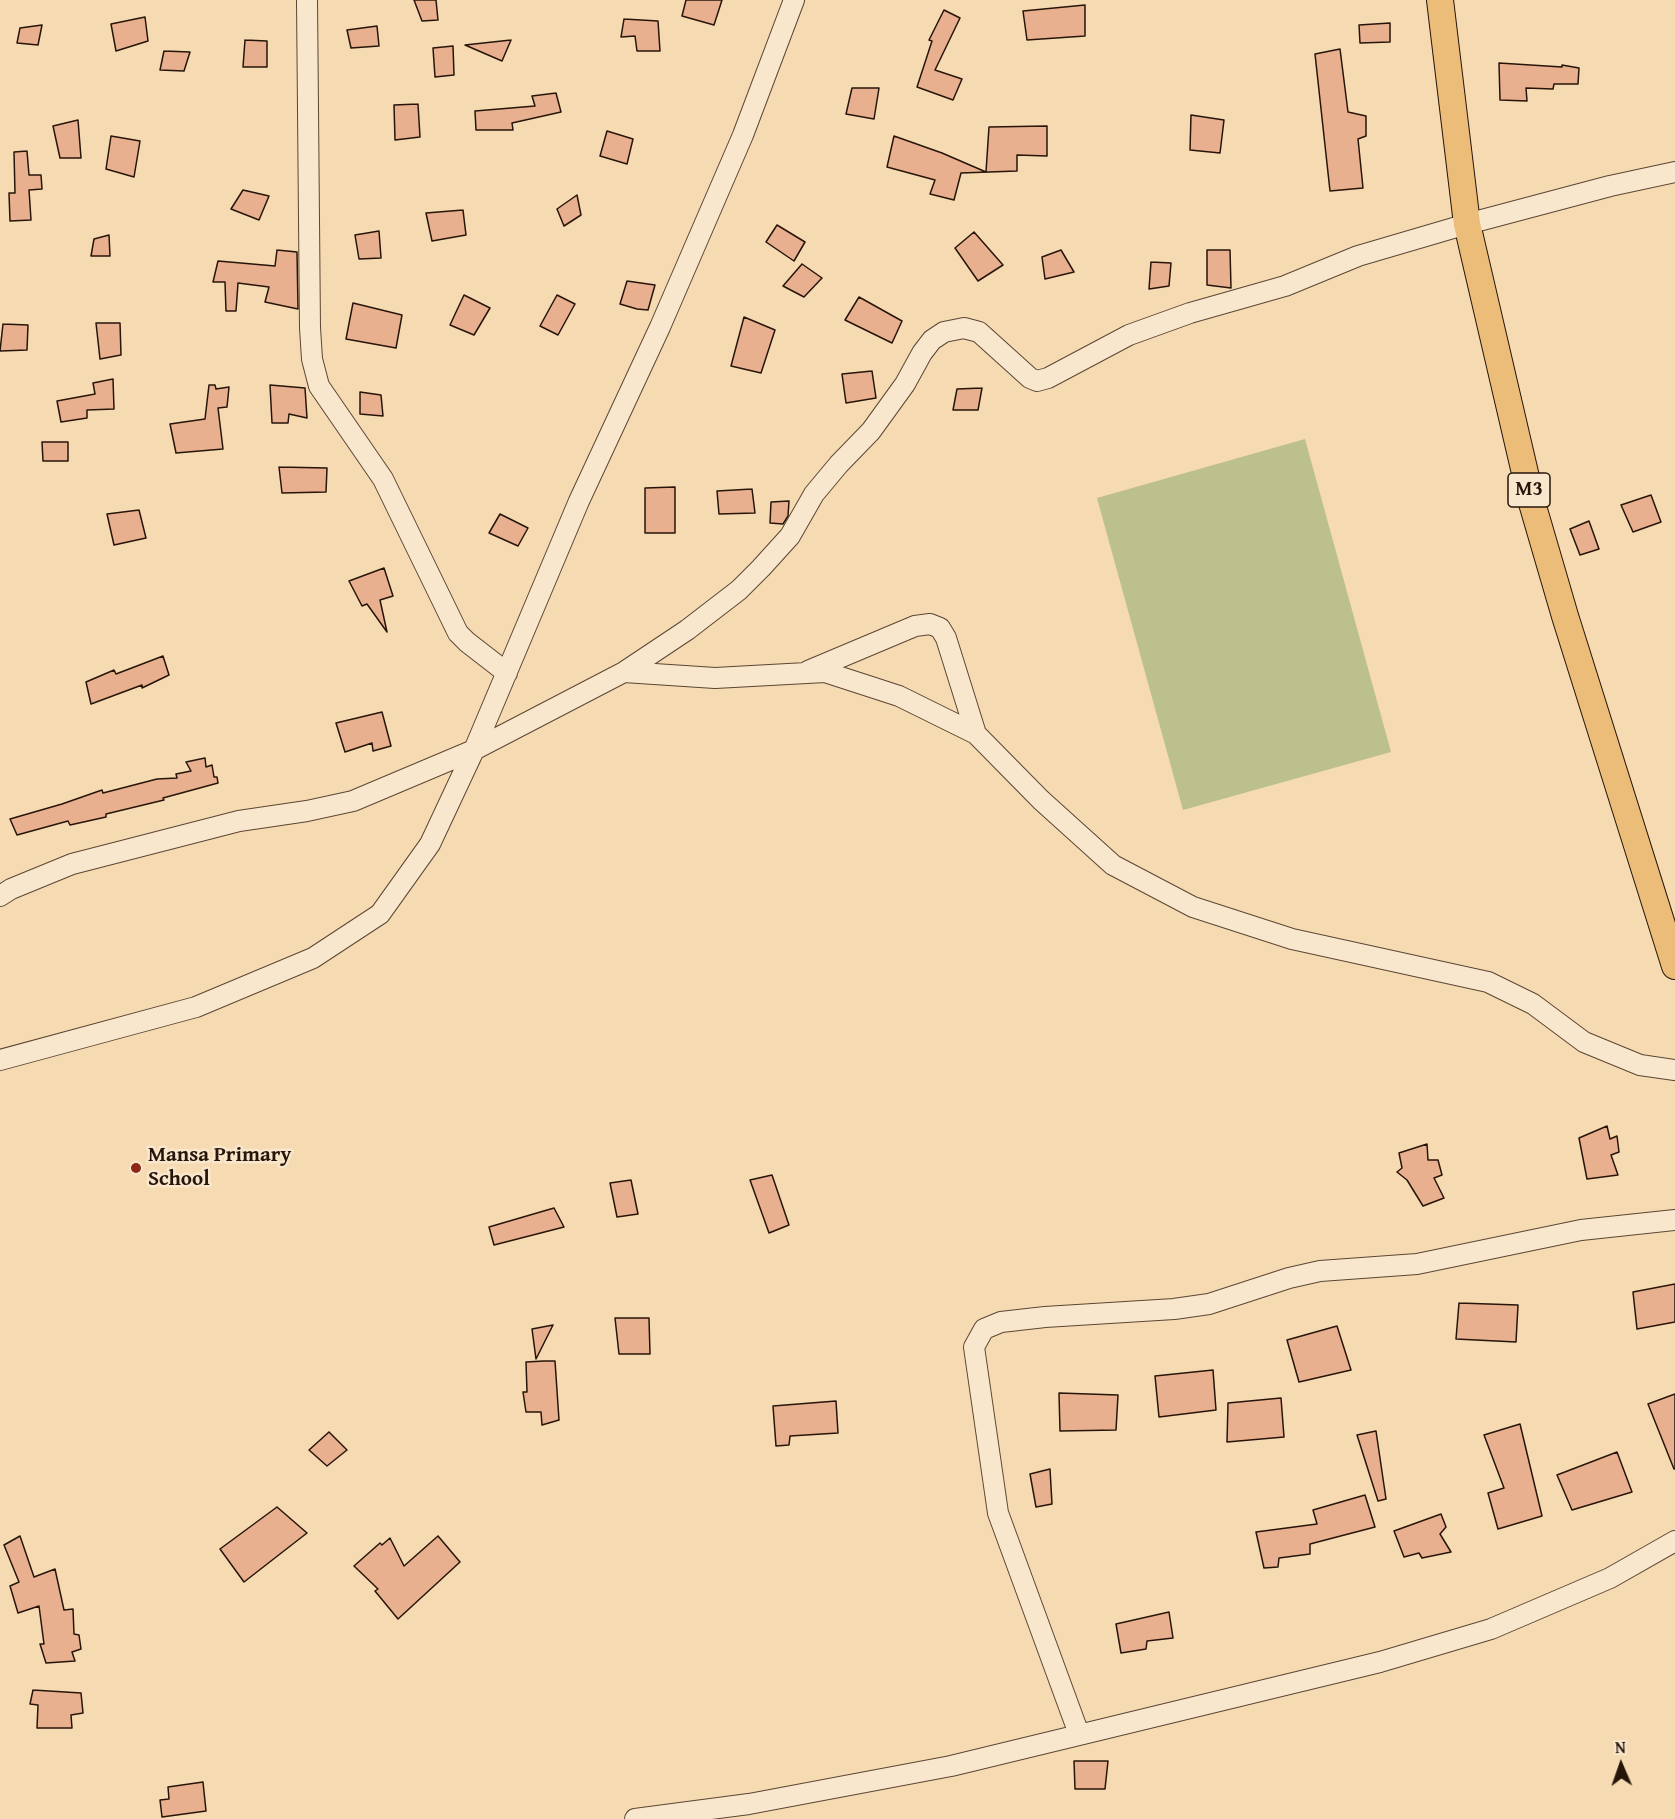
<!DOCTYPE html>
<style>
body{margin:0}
#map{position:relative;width:1675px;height:1819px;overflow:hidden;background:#f6dab2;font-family:"Gentium Book Plus",serif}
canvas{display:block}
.north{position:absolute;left:1591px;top:1735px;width:60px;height:60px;-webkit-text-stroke:4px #f9e7cd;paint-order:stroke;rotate:358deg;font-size:16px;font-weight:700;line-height:24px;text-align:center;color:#27150a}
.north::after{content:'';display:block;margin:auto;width:21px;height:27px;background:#27150a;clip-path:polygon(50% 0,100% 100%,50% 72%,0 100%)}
</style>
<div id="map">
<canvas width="1675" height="1819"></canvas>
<div class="north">N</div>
</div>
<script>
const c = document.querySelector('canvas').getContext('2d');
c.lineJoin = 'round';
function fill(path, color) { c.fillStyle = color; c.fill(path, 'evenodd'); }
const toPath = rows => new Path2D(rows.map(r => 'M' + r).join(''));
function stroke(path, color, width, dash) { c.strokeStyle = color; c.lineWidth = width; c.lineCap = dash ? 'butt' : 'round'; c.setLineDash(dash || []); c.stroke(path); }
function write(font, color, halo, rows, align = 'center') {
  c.font = font + ' "Gentium Book Plus",serif'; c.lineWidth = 5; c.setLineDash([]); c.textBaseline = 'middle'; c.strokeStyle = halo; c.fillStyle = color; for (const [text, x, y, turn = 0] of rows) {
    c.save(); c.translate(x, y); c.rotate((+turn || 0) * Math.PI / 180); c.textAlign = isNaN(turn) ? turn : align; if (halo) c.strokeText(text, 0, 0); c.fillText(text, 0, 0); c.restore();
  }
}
const green = toPath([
 [1305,439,1391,752,1183,810,1097,498]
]);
const building = toPath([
 [414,0,436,0,438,20,422,21,414,0],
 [686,0,722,0,714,25,682,16,686,0],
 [1085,5,1085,36,1027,40,1023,11,1085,5],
 [944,10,960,18,935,70,962,79,953,100,917,87,932,41,929,40,944,10],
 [145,17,148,41,116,51,111,24,145,17],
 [624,19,658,21,660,51,637,51,635,36,621,37,624,19],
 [1390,23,1390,42,1360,43,1359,25,1390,23],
 [42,25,38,45,17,43,20,28,42,25],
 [377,26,379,46,351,48,347,30,377,26],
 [245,40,267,41,267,67,243,67,245,40],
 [511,40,502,61,465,45,511,40],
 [453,46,454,75,435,77,433,48,453,46],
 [1340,49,1348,112,1366,116,1366,136,1358,139,1363,188,1330,191,1315,54,1340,49],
 [164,51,190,52,184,71,160,70,164,51],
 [1499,63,1562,67,1562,65,1579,68,1578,84,1554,84,1553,89,1526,88,1527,101,1500,100,1499,63],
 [852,88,879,88,874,119,846,114,852,88],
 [556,93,561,112,512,123,513,130,476,130,475,111,535,106,532,96,556,93],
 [418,104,420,137,395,140,394,105,418,104],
 [1191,115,1224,120,1220,153,1190,150,1191,115],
 [78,120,81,158,60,158,53,126,78,120],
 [1047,126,1047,156,1017,155,1017,171,961,173,954,200,930,194,935,180,887,167,894,136,942,153,986,172,989,127,1047,126],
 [607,131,633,139,627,164,600,156,607,131],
 [111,136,140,141,134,177,106,169,111,136],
 [27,151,29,175,41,175,42,189,29,190,31,220,10,221,9,193,15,193,14,152,27,151],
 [243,190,269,196,259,220,231,209,243,190],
 [577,195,581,215,564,226,557,209,577,195],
 [463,210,466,235,432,241,426,213,463,210],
 [777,225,805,242,794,261,766,242,777,225],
 [379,231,381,258,359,259,355,235,379,231],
 [974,232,1003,265,978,281,955,248,974,232],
 [109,235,110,256,91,256,94,239,109,235],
 [277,250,297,252,298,309,265,302,269,287,238,283,236,311,226,311,225,282,213,282,218,261,275,266,277,250],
 [1061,250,1074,272,1045,279,1042,257,1061,250],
 [1207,250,1230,250,1231,288,1207,285,1207,250],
 [1151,262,1171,263,1169,286,1149,289,1151,262],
 [802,264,822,278,804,297,783,286,802,264],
 [627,281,655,285,648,310,637,309,620,304,627,281],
 [464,295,490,308,474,335,450,325,464,295],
 [557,295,575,304,558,335,540,326,557,295],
 [859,297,902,321,892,343,845,320,859,297],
 [353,303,402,315,396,348,346,339,353,303],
 [744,317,775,330,761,373,731,366,744,317],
 [96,323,120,323,121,355,100,359,96,323],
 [3,324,28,325,27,350,0,351,3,324],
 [872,371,876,398,846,403,842,374,872,371],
 [113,379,114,409,87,410,87,418,61,422,57,401,95,394,93,383,113,379],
 [209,385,215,385,216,389,229,387,227,407,218,408,223,449,176,453,170,424,205,419,209,385],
 [270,385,305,388,307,418,289,414,288,423,272,423,270,385],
 [982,388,978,410,953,410,957,389,982,388],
 [360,392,381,395,383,416,360,414,360,392],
 [42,442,68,442,68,461,43,461,42,442],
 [279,467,327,468,326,492,282,493,279,467],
 [675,487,675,533,645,533,645,488,675,487],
 [752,489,755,513,719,514,717,491,752,489],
 [1651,495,1661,522,1633,532,1621,505,1651,495],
 [789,501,788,516,783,524,770,523,771,502,789,501],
 [139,510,146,538,114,545,107,514,139,510],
 [500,514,528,528,518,546,489,533,500,514],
 [1589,521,1599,549,1580,555,1570,529,1589,521],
 [384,568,393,596,380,600,387,632,367,604,362,606,349,581,384,568],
 [163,656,169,675,142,688,142,685,91,704,86,682,114,670,116,674,163,656],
 [382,712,391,746,373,751,372,743,345,752,336,723,382,712],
 [205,758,206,767,212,765,214,777,217,777,218,783,163,798,164,800,106,814,106,817,70,825,68,821,17,835,10,819,62,804,102,790,103,793,157,779,177,778,176,774,191,771,186,762,205,758],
 [1607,1126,1610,1139,1617,1136,1619,1152,1611,1155,1618,1175,1587,1179,1579,1138,1607,1126],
 [1427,1144,1428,1160,1438,1160,1442,1175,1434,1178,1444,1198,1423,1206,1407,1180,1397,1172,1402,1168,1399,1153,1427,1144],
 [772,1175,789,1225,769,1233,750,1180,772,1175],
 [631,1180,638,1214,617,1217,610,1183,631,1180],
 [554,1208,564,1227,494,1245,489,1227,554,1208],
 [1675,1284,1675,1322,1637,1329,1633,1292,1675,1284],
 [1459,1303,1518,1305,1516,1342,1456,1339,1459,1303],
 [615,1318,649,1318,650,1354,619,1354,615,1318],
 [553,1325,536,1359,532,1329,553,1325],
 [1337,1326,1351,1370,1299,1382,1287,1340,1337,1326],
 [544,1361,555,1361,559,1420,542,1425,541,1412,526,1412,523,1392,527,1392,526,1362,544,1361],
 [1213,1370,1216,1410,1159,1417,1155,1376,1213,1370],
 [1059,1393,1118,1395,1116,1430,1060,1431,1059,1393],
 [1675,1394,1675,1469,1674,1469,1648,1404,1675,1394],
 [1281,1398,1284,1437,1227,1442,1228,1403,1281,1398],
 [836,1401,838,1433,790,1436,789,1445,776,1446,773,1406,836,1401],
 [1520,1424,1542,1516,1498,1529,1488,1493,1504,1488,1484,1435,1520,1424],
 [1376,1431,1386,1499,1378,1501,1357,1435,1376,1431],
 [329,1432,347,1450,327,1466,309,1450,329,1432],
 [1617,1452,1632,1492,1572,1510,1557,1475,1617,1452],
 [1050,1469,1052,1504,1036,1507,1030,1474,1050,1469],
 [1365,1495,1375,1527,1310,1544,1310,1554,1279,1558,1278,1567,1264,1568,1256,1532,1317,1524,1313,1510,1365,1495],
 [277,1507,307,1533,244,1582,220,1549,277,1507],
 [1441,1514,1446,1527,1440,1534,1451,1552,1422,1558,1419,1553,1404,1557,1394,1531,1441,1514],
 [20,1536,34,1577,55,1569,64,1610,73,1609,74,1634,79,1635,81,1649,72,1652,75,1661,46,1663,40,1644,44,1644,39,1606,18,1613,10,1586,19,1582,4,1545,20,1536],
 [438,1536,460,1562,398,1619,375,1591,378,1589,354,1566,380,1543,382,1545,390,1538,404,1566,438,1536],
 [1169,1612,1173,1638,1147,1641,1146,1649,1121,1653,1116,1624,1169,1612],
 [33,1690,81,1693,83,1713,71,1715,72,1728,37,1728,38,1705,30,1704,33,1690],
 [1074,1761,1108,1761,1105,1789,1075,1789,1074,1761],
 [203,1782,206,1811,162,1817,160,1800,169,1799,168,1787,203,1782]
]);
const minor = toPath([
 [307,0,310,328,312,359,319,386,383,479,458,633,467,642,507,673],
 [808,671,915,626,930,624,940,628,946,638,976,734],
 [624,672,715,678,825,672,899,696,976,734,1041,800,1113,865,1193,907,1292,939,1488,982,1533,1004,1584,1042,1640,1065,1675,1070],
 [0,896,11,889,72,864,239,821,307,811,353,801,474,750,624,672,687,630,739,590,761,568,790,536,814,494,839,464,871,431,905,384,922,353,932,340,944,332,964,328,979,332,1030,378,1037,381,1048,378,1129,335,1190,313,1285,286,1358,256,1467,224,1610,186,1675,172],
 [0,1060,196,1007,313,958,380,914,430,844,474,750,579,501,660,327,743,135,794,0],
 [1079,1734,998,1513,974,1347,984,1329,1001,1322,1045,1317,1174,1309,1209,1304,1289,1278,1320,1271,1417,1264,1581,1230,1675,1220],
 [635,1819,749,1804,951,1766,1380,1662,1491,1629,1610,1578,1675,1541]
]);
const major = toPath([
 [1440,0,1467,224,1532,503,1565,616,1675,966]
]);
const markers = [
 [136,1168,6,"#8f2418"]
];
const shields = [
 [1529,490,42]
];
const shieldNames = [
 ["M3",1529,490]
];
const poiNames = [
 ["Mansa Primary",148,1156],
 ["School",148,1180]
];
fill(green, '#bbc08d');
fill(building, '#e9b08f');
stroke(building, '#27150a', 1.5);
stroke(minor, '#5b4634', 22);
stroke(major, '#27150a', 28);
stroke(minor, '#f9e7cd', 20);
stroke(major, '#ebbd79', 26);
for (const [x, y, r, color] of markers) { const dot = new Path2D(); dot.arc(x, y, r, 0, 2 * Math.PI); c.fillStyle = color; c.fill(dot); stroke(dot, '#f9e7cd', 2); }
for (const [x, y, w] of shields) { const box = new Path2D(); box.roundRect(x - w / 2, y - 17, w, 34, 4.5); c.fillStyle = '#f9e7cd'; c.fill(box); stroke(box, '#27150a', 1.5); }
write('bold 20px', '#27150a', null, shieldNames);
write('bold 21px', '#27150a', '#f9e7cd', poiNames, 'left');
</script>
